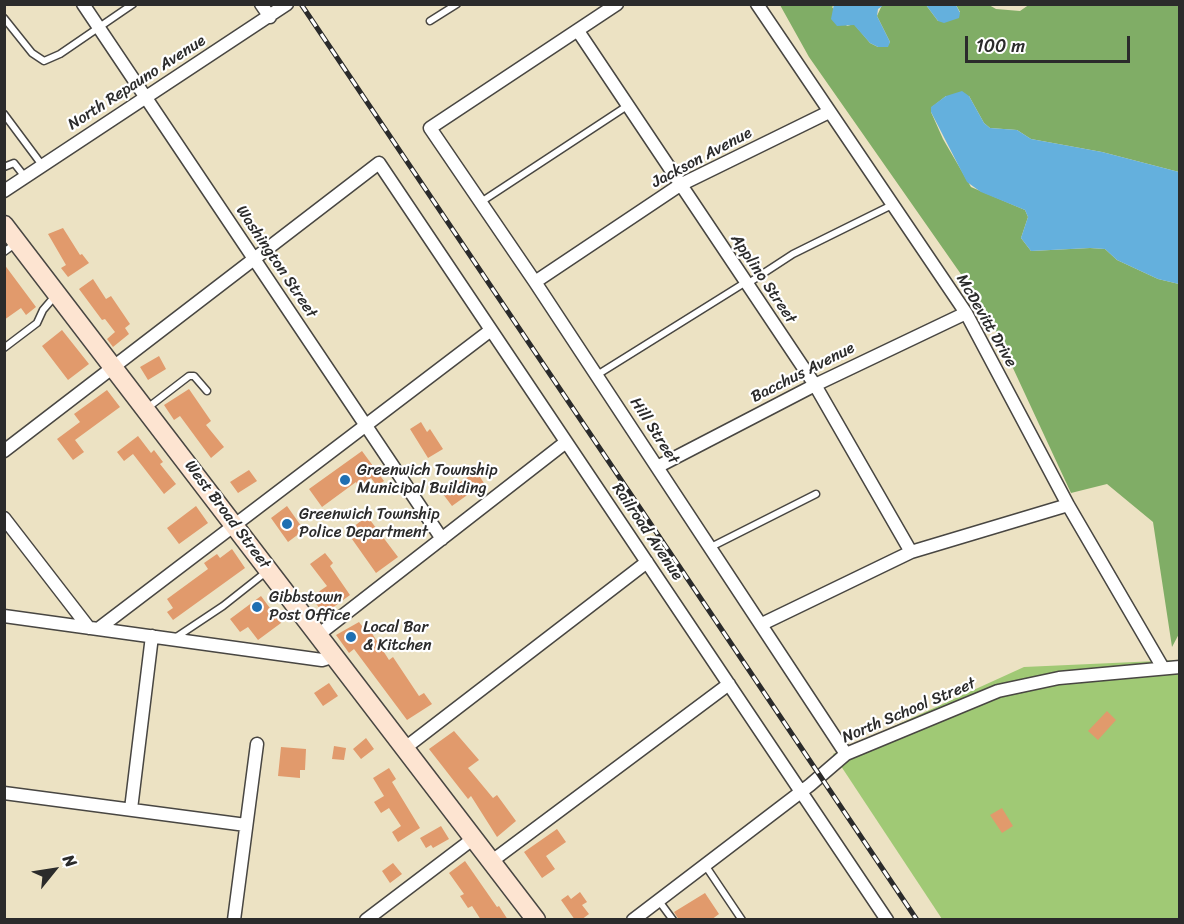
<!DOCTYPE html>
<style>
body{margin:0}
#map{position:relative;width:1184px;height:924px;overflow:hidden;background:#ece2c3;font-family:Sriracha,sans-serif}
canvas{display:block}
.frame{position:absolute;inset:0;border:6px solid #2b2b2b;pointer-events:none}
.north{position:absolute;left:24px;top:840px;width:60px;height:60px;-webkit-text-stroke:4px #fff;paint-order:stroke;rotate:60deg;font-size:16px;font-weight:700;line-height:24px;text-align:center;color:#2b2b2b}
.north::after{content:'';display:block;margin:auto;width:21px;height:27px;background:#2b2b2b;clip-path:polygon(50% 0,100% 100%,50% 72%,0 100%)}
.scale{position:absolute;left:965px;top:36px;width:165px;height:27px;box-sizing:border-box;border:3px solid #2b2b2b;border-top:0;padding-left:8px;font-size:18px;line-height:21px;white-space:nowrap;color:#2b2b2b;-webkit-text-stroke:4px #fff;paint-order:stroke}
</style>
<div id="map">
<canvas width="1184" height="924"></canvas>
<div class="frame"></div>
<div class="north">N</div>
<div class="scale">100 m</div>
</div>
<script>
const c = document.querySelector('canvas').getContext('2d');
c.lineJoin = 'round';
function fill(path, color) { c.fillStyle = color; c.fill(path, 'evenodd'); }
const toPath = rows => new Path2D(rows.map(r => 'M' + r).join(''));
function stroke(path, color, width, dash) { c.strokeStyle = color; c.lineWidth = width; c.lineCap = dash ? 'butt' : 'round'; c.setLineDash(dash || []); c.stroke(path); }
function write(font, color, halo, rows, align = 'center') {
  c.font = font + ' Sriracha,sans-serif'; c.lineWidth = 4.5; c.setLineDash([]); c.textBaseline = 'middle'; c.strokeStyle = halo; c.fillStyle = color; for (const [text, x, y, turn = 0] of rows) {
    c.save(); c.translate(x, y); c.rotate((+turn || 0) * Math.PI / 180); c.textAlign = isNaN(turn) ? turn : align; if (halo) c.strokeText(text, 0, 0); c.fillText(text, 0, 0); c.restore();
  }
}
const green = toPath([
 [1179,660,1179,919,942,919,833,754,1024,667]
]);
const forest = toPath([
 [1030,4,1179,5,1179,172,1102,152,1031,139,1017,130,990,128,984,123,969,96,946,96,932,107,931,112,943,139,971,187,1025,210,1028,217,1021,238,1031,251,1090,248,1105,249,1117,260,1158,279,1179,284,1180,632,1172,647,1153,522,1107,484,1071,493,986,310,809,57,780,5,834,5,832,7,847,26,854,24,870,43,878,47,887,47,890,42,877,16,882,5,926,5,938,21,960,12,956,5,989,5,996,9,1020,11]
]);
const water = toPath([
 [834,4,884,5,878,9,877,16,890,42,888,47,878,47,870,43,854,25,837,26,831,19],
 [926,5,956,5,960,13,959,18,944,23,938,21],
 [962,91,969,96,984,123,990,128,1017,130,1031,139,1102,152,1179,172,1179,284,1158,279,1117,260,1105,249,1090,248,1031,251,1021,238,1028,217,1025,210,981,192,967,182,931,112,931,107,946,96]
]);
const building = toPath([
 [63,228,80,255,82,254,89,263,68,277,61,268,66,265,48,234],
 [4,264,36,307,26,315,21,308,4,320],
 [93,279,106,299,111,296,130,324,125,328,129,334,113,347,107,339,115,332,105,319,102,320,79,289],
 [62,330,89,364,68,380,42,346],
 [159,356,166,369,148,380,140,367],
 [189,389,211,421,206,425,224,447,211,458,180,416,174,420,164,405],
 [107,390,120,407,75,440,84,452,73,460,57,439,80,422,74,414],
 [421,422,427,432,430,429,443,449,428,458,410,429],
 [138,436,151,453,154,450,163,462,160,464,176,484,164,494,133,454,124,461,117,452],
 [362,451,384,481,377,486,371,478,359,487,356,482,322,507,309,489],
 [249,470,257,481,238,493,230,482],
 [476,471,484,483,452,506,443,494],
 [196,506,208,523,179,544,167,528],
 [287,506,304,530,288,542,271,518],
 [367,516,398,557,376,573,347,532],
 [232,549,245,568,173,620,167,612,173,608,167,599,208,569,204,563,217,554,220,558],
 [325,553,333,563,330,566,350,595,324,614,311,597,327,586,310,564],
 [261,596,281,623,258,640,248,627,240,632,230,619],
 [359,622,362,626,366,624,389,660,393,657,419,696,424,693,432,704,407,720,354,649,349,653,336,635],
 [329,683,338,696,323,706,314,693],
 [1107,711,1116,720,1098,740,1088,731],
 [454,731,479,760,468,768,493,798,497,795,516,821,497,837,471,796,468,799,429,749],
 [366,738,374,749,361,759,353,749],
 [334,746,346,748,344,760,332,759],
 [281,747,306,749,305,770,300,770,300,778,278,776],
 [389,768,396,779,392,782,420,828,398,842,392,832,401,826,389,808,381,813,374,802,384,796,373,778],
 [1002,808,1013,826,1002,833,990,815],
 [441,826,449,839,433,848,431,845,426,848,420,838],
 [557,829,566,842,546,856,555,869,542,878,524,852],
 [465,861,497,907,499,906,508,920,481,920,472,906,468,908,460,896,464,894,449,873],
 [393,863,402,874,390,883,382,871],
 [580,892,587,902,582,905,589,914,581,920,575,920,561,900,568,895,571,899],
 [705,893,719,914,711,920,679,920,674,912]
]);
const lane = toPath([
 [4,18,32,53,44,61,60,54,133,4],
 [430,21,457,4],
 [4,114,42,165],
 [4,167,14,163,25,177],
 [481,202,627,106],
 [4,252,16,243],
 [747,284,793,254,892,205],
 [4,348,37,323,43,310,55,296],
 [597,375,746,282],
 [146,409,189,376,194,376,207,391],
 [711,547,816,494],
 [175,638,223,606,266,572],
 [705,865,742,920],
 [659,901,673,920]
]);
const street = toPath([
 [83,4,442,539],
 [261,4,270,17],
 [617,4,430,128,535,282,846,754],
 [757,4,966,313,1068,505,1163,668],
 [578,31,815,385,911,552],
 [4,191,287,4],
 [535,282,680,185,829,112],
 [4,451,379,163,887,920],
 [657,467,815,385,966,313],
 [4,518,89,628],
 [4,616,322,660,335,656],
 [762,624,911,552,1068,505],
 [98,629,491,330],
 [318,635,566,442],
 [405,748,647,562],
 [4,793,246,825],
 [131,809,152,636],
 [492,861,729,684],
 [234,920,257,744],
 [366,920,474,838],
 [633,920,810,785,846,754,998,691,1059,678,1180,667]
]);
const secondary = toPath([
 [4,225,536,920]
]);
const rail = toPath([
 [301,4,917,920]
]);
const markers = [
 [345,480,6,"#1f6fb2"],
 [287,524,6,"#1f6fb2"],
 [257,607,6,"#1f6fb2"],
 [351,637,6,"#1f6fb2"]
];
const streetNames = [
 ["North Repauno Avenue",137,83,-33],
 ["Jackson Avenue",702,158,-28],
 ["Washington Street",276,262,56],
 ["Applino Street",763,279,56],
 ["McDevitt Drive",986,321,60],
 ["Bacchus Avenue",803,373,-27],
 ["Hill Street",654,431,57],
 ["West Broad Street",227,515,53],
 ["Railroad Avenue",647,532,56],
 ["North School Street",909,711,-23]
];
const poiNames = [
 ["Greenwich Township",357,471],
 ["Municipal Building",357,489],
 ["Greenwich Township",299,515],
 ["Police Department",299,533],
 ["Gibbstown",269,598],
 ["Post Office",269,616],
 ["Local Bar",363,628],
 ["& Kitchen",363,646]
];
fill(green, '#a0c975');
fill(forest, '#80ad66');
fill(water, '#64b0dd');
fill(building, '#e19a6c');
stroke(lane, '#484642', 9);
stroke(street, '#484642', 15);
stroke(secondary, '#484642', 21);
stroke(lane, '#fff', 6);
stroke(street, '#fff', 12);
stroke(secondary, '#fde4d1', 18);
stroke(rail, '#2b2b2b', 5);
stroke(rail, '#fff', 3, [9]);
for (const [x, y, r, color] of markers) { const dot = new Path2D(); dot.arc(x, y, r, 0, 2 * Math.PI); c.fillStyle = color; c.fill(dot); stroke(dot, '#fff', 2); }
write('16px', '#2b2b2b', '#fff', streetNames);
write('16px', '#2b2b2b', '#fff', poiNames, 'left');
</script>
